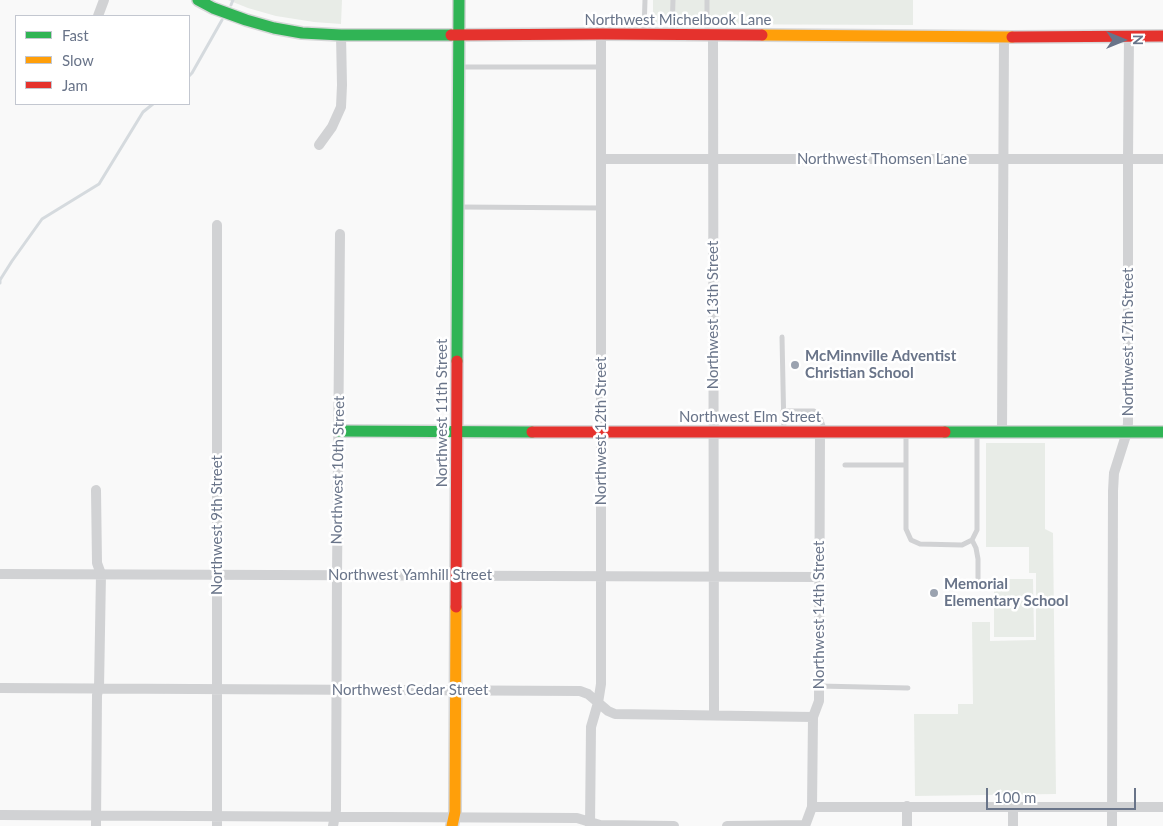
<!DOCTYPE html>
<style>
body{margin:0}
#map{position:relative;width:1163px;height:826px;overflow:hidden;background:#f9f9f9;font-family:Lato,sans-serif}
canvas{display:block}
.legend{position:absolute;left:15px;top:15px;width:175px;height:90px;box-sizing:border-box;background:#fff;border:1px solid #c3c7d0;margin:0;padding:6px 9px;list-style:none;font-size:15px;color:#697489}
.legend li{display:flex;align-items:center;gap:10px;height:25px}
.legend b{width:25px;border:1px solid #c3c7d0}
.north{position:absolute;left:1098px;top:15px;width:50px;height:50px;-webkit-text-stroke:4px #fff;paint-order:stroke;rotate:90deg;font-size:14px;font-weight:700;line-height:20px;text-align:center;color:#697489}
.north::after{content:'';display:block;margin:auto;width:18px;height:22px;background:#697489;clip-path:polygon(50% 0,100% 100%,50% 72%,0 100%)}
.scale{position:absolute;left:986px;top:788px;width:150px;height:22px;box-sizing:border-box;border:2px solid #697489;border-top:0;padding-left:6px;font-size:15px;line-height:18px;white-space:nowrap;color:#697489;-webkit-text-stroke:4px #fff;paint-order:stroke}
</style>
<div id="map">
<canvas width="1163" height="826"></canvas>
<ul class="legend">
<li><b style="height:6px;background:#30b455"></b>Fast</li>
<li><b style="height:6px;background:#ff9f0a"></b>Slow</li>
<li><b style="height:6px;background:#e5322d"></b>Jam</li>
</ul>
<div class="north">N</div>
<div class="scale">100 m</div>
</div>
<script>
const c = document.querySelector('canvas').getContext('2d');
c.lineJoin = 'round';
function fill(path, color) { c.fillStyle = color; c.fill(path, 'evenodd'); }
const toPath = rows => new Path2D(rows.map(r => 'M' + r).join(''));
function stroke(path, color, width, dash) { c.strokeStyle = color; c.lineWidth = width; c.lineCap = dash ? 'butt' : 'round'; c.setLineDash(dash || []); c.stroke(path); }
function write(font, color, halo, rows, align = 'center') {
  c.font = font + ' Lato,sans-serif'; c.lineWidth = 5; c.setLineDash([]); c.textBaseline = 'middle'; c.strokeStyle = halo; c.fillStyle = color; for (const [text, x, y, turn = 0] of rows) {
    c.save(); c.translate(x, y); c.rotate((+turn || 0) * Math.PI / 180); c.textAlign = isNaN(turn) ? turn : align; if (halo) c.strokeText(text, 0, 0); c.fillText(text, 0, 0); c.restore();
  }
}
const green = toPath([
 [228,0,342,0,341,24,314,22,276,16,248,8],
 [653,0,913,0,913,25,653,24],
 [986,443,1045,443,1045,529,1053,533,1056,794,915,796,914,714,958,714,958,704,973,704,972,622,990,622,990,641,1036,640,1036,573,1029,573,1029,547,986,547],
 [994,579,1033,579,1034,637,994,637]
]);
const stream = toPath([
 [231,5,233,0],
 [189,76,192,73,222,20],
 [0,283,0,280,12,261,42,219,99,184,143,112,153,104]
]);
const lane = toPath([
 [644,31,645,0],
 [672,32,673,0],
 [707,32,707,0],
 [459,67,601,67],
 [459,207,601,208],
 [782,337,784,432],
 [783,411,814,411,820,417,825,432],
 [906,434,906,529,911,540,920,544,962,545,972,540,977,530,977,435],
 [845,465,906,465],
 [972,540,976,548,978,559,978,582],
 [819,686,908,688]
]);
const street = toPath([
 [98,16,104,0],
 [713,35,714,715],
 [319,145,332,127,341,107,342,85,341,35],
 [601,159,1163,159],
 [217,225,217,826],
 [1002,432,1004,37],
 [0,574,819,577],
 [0,688,580,691,588,694,608,711,615,714,813,717],
 [812,807,1163,807],
 [0,815,577,818,600,825,674,826],
 [96,826,97,695,99,688,101,574,97,563,96,490],
 [333,826,336,810,337,575,340,234],
 [590,826,591,727,598,703,601,684,601,34],
 [727,826,805,825],
 [805,826,812,807,813,717,819,701,820,432],
 [907,826,907,806],
 [1013,826,1013,807],
 [1112,826,1113,491,1114,473,1127,432,1128,423,1128,159,1129,36]
]);
const fast = toPath([
 [198,0,213,8,246,20,274,28,302,33,341,35,451,35],
 [457,361,459,0],
 [338,431,532,432],
 [945,432,1163,432]
]);
const slow = toPath([
 [762,35,1012,37],
 [452,826,455,812,456,607]
]);
const jam = toPath([
 [451,35,601,34,762,35],
 [1012,37,1163,36],
 [532,432,945,432],
 [456,607,457,361]
]);
const markers = [
 [795,365,5,"#9ba3b0"],
 [934,593,5,"#9ba3b0"]
];
const streetNames = [
 ["Northwest Michelbook Lane",678,20],
 ["Northwest Thomsen Lane",882,159],
 ["Northwest 13th Street",713,315,-90],
 ["Northwest 17th Street",1128,342,-90],
 ["Northwest 11th Street",442,413,-90],
 ["Northwest Elm Street",750,417],
 ["Northwest 12th Street",601,431,-90],
 ["Northwest 10th Street",338,470,-89],
 ["Northwest 9th Street",217,525,-90],
 ["Northwest Yamhill Street",410,575],
 ["Northwest 14th Street",819,615,-90],
 ["Northwest Cedar Street",410,690]
];
const poiNames = [
 ["McMinnville Adventist",805,356],
 ["Christian School",805,373],
 ["Memorial",944,584],
 ["Elementary School",944,601]
];
fill(green, '#e8ece7');
stroke(stream, '#d5dade', 3);
stroke(fast, '#d6d7d8', 14);
stroke(slow, '#d6d7d8', 14);
stroke(jam, '#d6d7d8', 14);
stroke(lane, '#d1d2d4', 5);
stroke(street, '#d1d2d4', 10);
stroke(fast, '#30b455', 11);
stroke(slow, '#ff9f0a', 11);
stroke(jam, '#e5322d', 11);
for (const [x, y, r, color] of markers) { const dot = new Path2D(); dot.arc(x, y, r, 0, 2 * Math.PI); c.fillStyle = color; c.fill(dot); stroke(dot, '#fff', 2); }
write('15px', '#697489', '#fff', streetNames);
write('bold 15px', '#697489', '#fff', poiNames, 'left');
</script>
